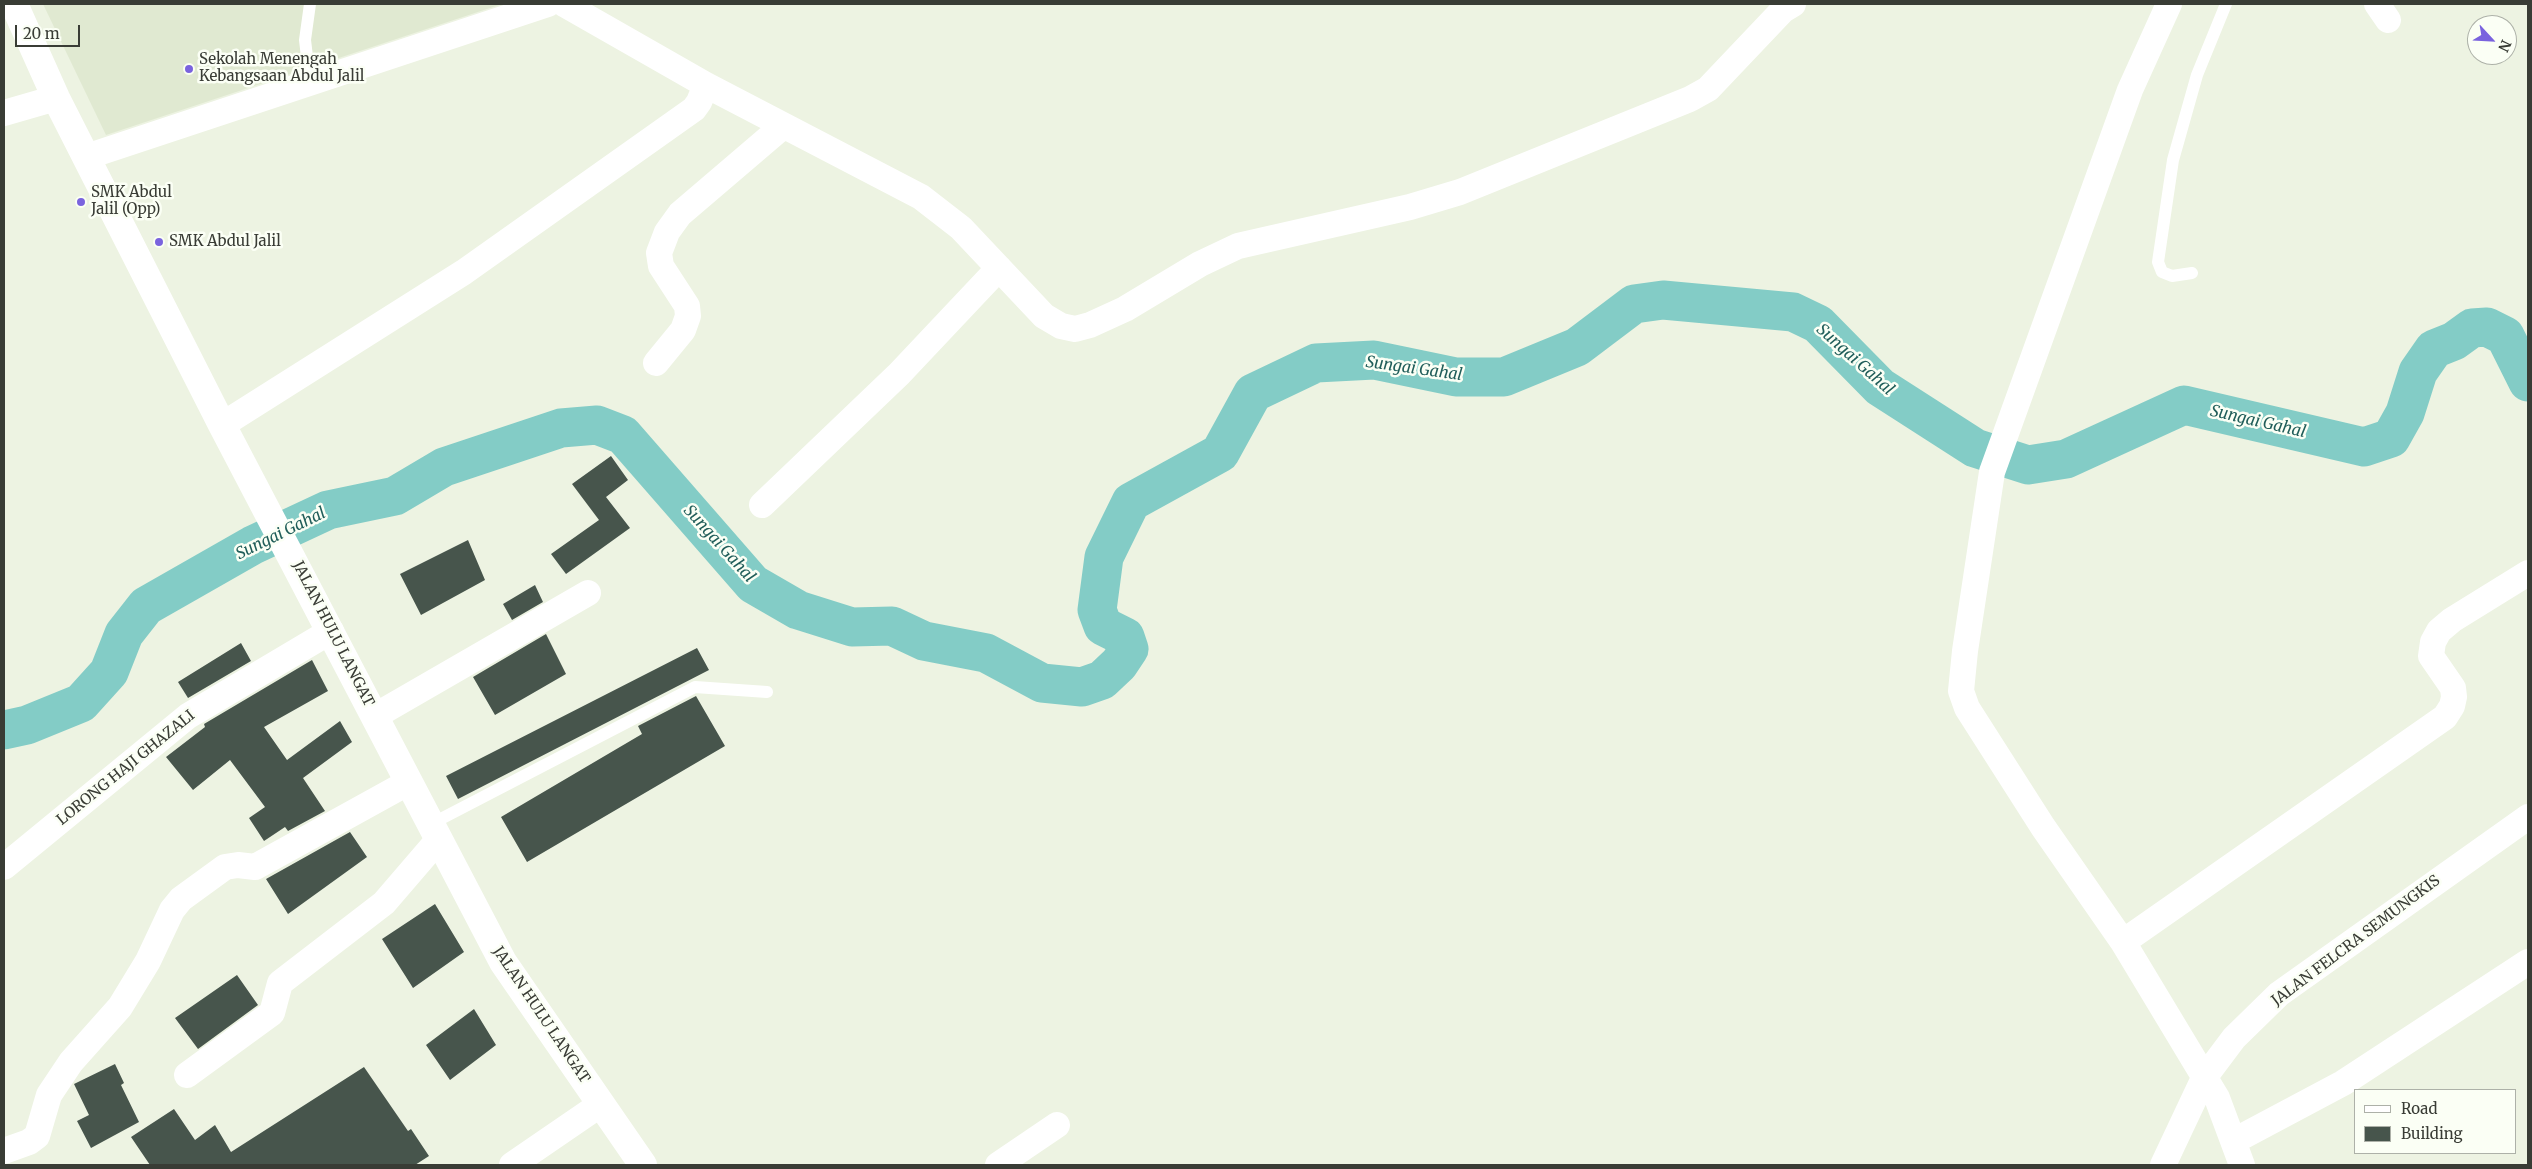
<!DOCTYPE html>
<style>
body{margin:0}
#map{position:relative;width:2532px;height:1169px;overflow:hidden;background:#edf3e2;font-family:Merriweather,serif}
canvas{display:block}
.frame{position:absolute;inset:0;border:5px solid #393c35;pointer-events:none}
.legend{position:absolute;left:2354px;top:1089px;width:162px;height:65px;box-sizing:border-box;background:#fbfff5;border:1px solid #adb1a8;margin:0;padding:6px 9px;list-style:none;font-size:15px;color:#393c35}
.legend li{display:flex;align-items:center;gap:10px;height:25px}
.legend b{width:25px;border:1px solid #adb1a8}
.north{position:absolute;left:2467px;top:15px;width:50px;height:50px;box-sizing:border-box;background:#fbfff5;border:1px solid #adb1a8;border-radius:50%;rotate:115deg;font-size:14px;font-weight:700;line-height:20px;text-align:center;color:#393c35}
.north::after{content:'';display:block;margin:auto;width:18px;height:22px;background:#7a63de;clip-path:polygon(50% 0,100% 100%,50% 72%,0 100%)}
.scale{position:absolute;left:15px;top:25px;width:65px;height:22px;box-sizing:border-box;border:2px solid #393c35;border-top:0;padding-left:6px;font-size:15px;line-height:18px;white-space:nowrap;color:#393c35;-webkit-text-stroke:4px #fbfff5;paint-order:stroke}
</style>
<div id="map">
<canvas width="2532" height="1169"></canvas>
<div class="frame"></div>
<ul class="legend">
<li><b style="height:6px;background:#fff"></b>Road</li>
<li><b style="height:14px;background:#47554c"></b>Building</li>
</ul>
<div class="north">N</div>
<div class="scale">20 m</div>
</div>
<script>
const c = document.querySelector('canvas').getContext('2d');
c.lineJoin = 'round';
function fill(path, color) { c.fillStyle = color; c.fill(path, 'evenodd'); }
const toPath = rows => new Path2D(rows.map(r => 'M' + r).join(''));
function stroke(path, color, width, dash) { c.strokeStyle = color; c.lineWidth = width; c.lineCap = dash ? 'butt' : 'round'; c.setLineDash(dash || []); c.stroke(path); }
function write(font, color, halo, rows, align = 'center') {
  c.font = font + ' Merriweather,serif'; c.lineWidth = 5; c.setLineDash([]); c.textBaseline = 'middle'; c.strokeStyle = halo; c.fillStyle = color; for (const [text, x, y, turn = 0] of rows) {
    c.save(); c.translate(x, y); c.rotate((+turn || 0) * Math.PI / 180); c.textAlign = isNaN(turn) ? turn : align; if (halo) c.strokeText(text, 0, 0); c.fillText(text, 0, 0); c.restore();
  }
}
const built = toPath([
 [43,4,502,4,106,135]
]);
const river = toPath([
 [4,730,27,725,81,703,109,672,124,634,146,606,253,545,328,510,395,496,444,467,561,428,597,425,623,435,753,584,798,610,852,627,892,626,924,641,986,653,1042,683,1082,687,1102,680,1119,664,1129,649,1125,637,1103,626,1097,610,1104,557,1131,502,1220,453,1253,393,1316,363,1374,360,1456,377,1504,377,1577,347,1634,304,1663,300,1793,312,1818,324,1880,387,1975,448,2028,465,2066,459,2184,405,2364,447,2391,438,2405,413,2418,372,2434,349,2454,341,2472,328,2487,327,2505,336,2528,382]
]);
const building = toPath([
 [611,456,628,480,606,497,630,528,566,574,551,554,599,520,572,484],
 [468,540,485,580,421,615,400,574],
 [535,585,543,602,512,620,503,604],
 [546,634,566,674,495,715,473,677],
 [241,643,251,661,188,698,178,682],
 [697,648,709,670,458,799,446,776],
 [312,660,328,691,264,727,287,760,340,721,352,742,303,778,325,811,288,831,285,827,264,841,249,818,265,807,230,760,193,790,166,757,205,727,204,724],
 [696,696,725,746,527,862,501,817,642,734,638,726],
 [350,832,367,857,288,914,266,879],
 [435,904,464,952,413,988,382,939],
 [237,975,258,1005,198,1049,175,1018],
 [474,1009,496,1045,450,1080,426,1045],
 [115,1064,124,1083,121,1085,139,1122,91,1148,77,1121,89,1115,74,1084],
 [364,1067,408,1131,411,1129,429,1156,415,1165,150,1165,131,1137,174,1109,195,1140,215,1125,231,1152]
]);
const service = toPath([
 [310,82,305,40,310,4],
 [2192,273,2172,276,2162,272,2158,262,2173,160,2197,75,2226,4],
 [431,824,695,687,767,692]
]);
const minor = toPath([
 [564,4,706,85,921,197,961,228,1044,316,1061,326,1075,329,1090,325,1125,309,1200,264,1238,246,1410,207,1460,192,1690,99,1708,89,1783,10,1793,4],
 [2169,4,2130,90,1992,472,1965,651,1961,691,1967,708,2043,827,2123,942,2217,1098,2242,1165],
 [2377,4,2388,20],
 [4,113,56,98],
 [86,157,548,4],
 [656,363,683,330,688,316,687,306,661,266,659,253,667,232,680,214,783,126],
 [222,425,464,272,694,109,699,102,706,85],
 [762,505,899,374,999,268],
 [375,716,588,593],
 [4,867,188,716,331,631],
 [2123,942,2445,717,2452,706,2454,697,2453,688,2431,656,2433,642,2439,631,2452,620,2528,573],
 [187,1075,272,1013,280,983,384,903,439,839],
 [2234,1141,2343,1083,2528,962],
 [4,1151,29,1142,37,1136,49,1095,71,1062,120,1007,148,961,172,910,181,899,225,867,238,865,255,867,409,782],
 [512,1165,601,1104],
 [998,1165,1057,1125],
 [2163,1165,2204,1078,2234,1038,2279,994,2528,817]
]);
const tertiary = toPath([
 [14,4,56,98,222,425,503,962,643,1165]
]);
const markers = [
 [189,69,5,"#7a63de"],
 [81,202,5,"#7a63de"],
 [159,242,5,"#7a63de"]
];
const poiNames = [
 ["Sekolah Menengah",199,60],
 ["Kebangsaan Abdul Jalil",199,77],
 ["SMK Abdul",91,193],
 ["Jalil (Opp)",91,210],
 ["SMK Abdul Jalil",169,242]
];
const streetNames = [
 ["JALAN HULU LANGAT",333,634,63],
 ["LORONG HAJI GHAZALI",126,768,-39],
 ["JALAN FELCRA SEMUNGKIS",2356,941,-37],
 ["JALAN HULU LANGAT",541,1015,56]
];
const waterNames = [
 ["Sungai Gahal",1855,360,42],
 ["Sungai Gahal",1414,369,8],
 ["Sungai Gahal",2258,422,13],
 ["Sungai Gahal",281,534,-26],
 ["Sungai Gahal",719,544,48]
];
fill(built, '#e0e9d1');
stroke(river, '#83ccc6', 39);
fill(building, '#47554c');
stroke(service, '#fff', 12);
stroke(minor, '#fff', 26);
stroke(tertiary, '#fff', 28);
for (const [x, y, r, color] of markers) { const dot = new Path2D(); dot.arc(x, y, r, 0, 2 * Math.PI); c.fillStyle = color; c.fill(dot); stroke(dot, '#fbfff5', 2); }
write('15px', '#393c35', '#fbfff5', poiNames, 'left');
write('15px', '#393c35', '#fbfff5', streetNames);
write('italic 16px', '#215e5a', '#fbfff5', waterNames);
</script>
